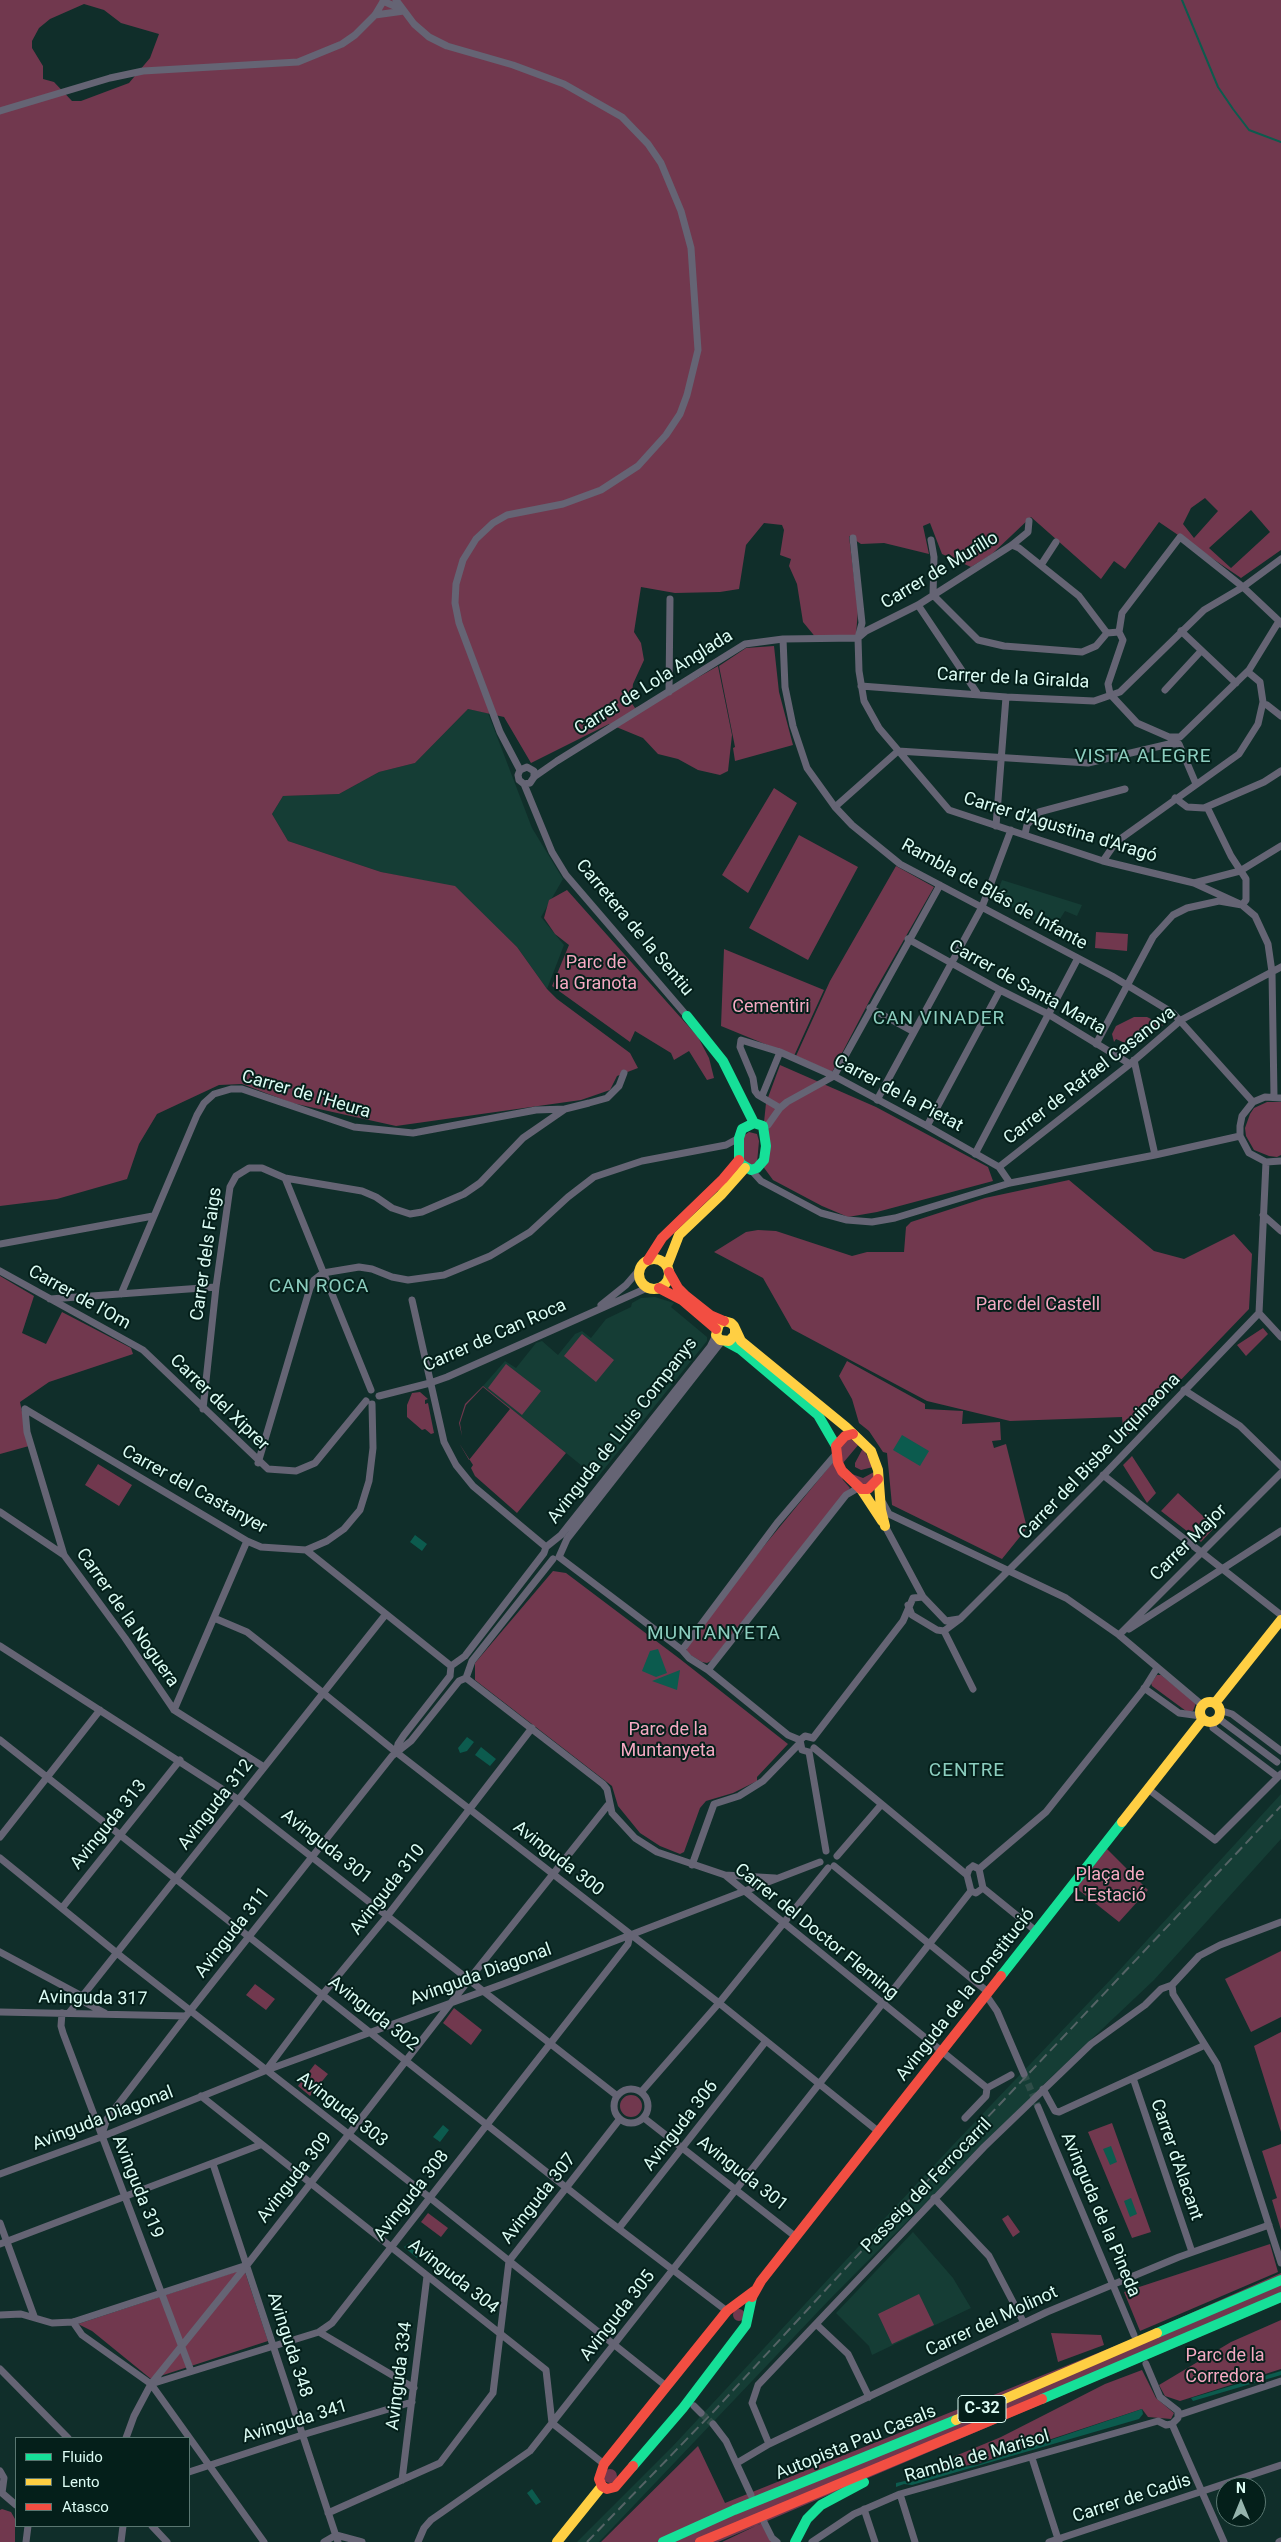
<!DOCTYPE html>
<meta charset="utf-8">
<style>
body{margin:0}
#map{position:relative;width:1281px;height:2542px;overflow:hidden;background:#102e2a;font-family:Roboto,sans-serif}
canvas{display:block}
.legend{position:absolute;left:15px;top:2437px;width:175px;height:90px;box-sizing:border-box;background:#041f1a;border:1px solid #5a7771;margin:0;padding:6px 9px;list-style:none;font-size:15px;color:#dcfcf4}
.legend li{display:flex;align-items:center;gap:10px;height:25px}
.legend b{width:25px;border:1px solid #5a7771}
.north{position:absolute;left:1216px;top:2477px;width:50px;height:50px;box-sizing:border-box;background:#041f1a;border:1px solid #5a7771;border-radius:50%;rotate:0deg;font-size:14px;font-weight:700;line-height:20px;text-align:center;color:#dcfcf4}
.north::after{content:'';display:block;margin:auto;width:18px;height:22px;background:#95b4ad;clip-path:polygon(50% 0,100% 100%,50% 72%,0 100%)}
</style>
<div id="map">
<canvas width="1281" height="2542"></canvas>
<ul class="legend">
<li><b style="height:6px;background:#16e098"></b>Fluido</li>
<li><b style="height:6px;background:#ffcf43"></b>Lento</li>
<li><b style="height:6px;background:#f24e42"></b>Atasco</li>
</ul>
<div class="north">N</div>
</div>
<script>
const c = document.querySelector('canvas').getContext('2d');
c.lineJoin = 'round';
function fill(path, color) { c.fillStyle = color; c.fill(path, 'evenodd'); }
const toPath = rows => new Path2D(rows.map(r => 'M' + r).join(''));
function stroke(path, color, width, dash) { c.strokeStyle = color; c.lineWidth = width; c.lineCap = dash ? 'butt' : 'round'; c.setLineDash(dash || []); c.stroke(path); }
function write(font, color, halo, rows, align = 'center') {
  c.font = font + ' Roboto,sans-serif'; c.lineWidth = 4; c.setLineDash([]); c.textBaseline = 'middle'; c.strokeStyle = halo; c.fillStyle = color; for (const [text, x, y, turn = 0] of rows) {
    c.save(); c.translate(x, y); c.rotate((+turn || 0) * Math.PI / 180); c.textAlign = isNaN(turn) ? turn : align; if (halo) c.strokeText(text, 0, 0); c.fillText(text, 0, 0); c.restore();
  }
}
const built = toPath([
 [468,709,488,713,532,828,563,879,541,917,564,945,547,989,517,947,455,887,381,872,288,841,272,814,283,796,339,794,379,772,415,763],
 [1002,880,1082,905,1077,916,1065,911,1053,930,995,898],
 [655,1297,674,1303,671,1307,707,1337,707,1341,597,1478,483,1386,505,1361,516,1368,536,1343,542,1341,558,1355,575,1334,582,1331,591,1338,606,1319,631,1307,632,1303,641,1298],
 [1281,1794,1281,1839,1154,1980,1044,2084,831,2298,599,2542,577,2542,672,2447,952,2146,1115,1975],
 [913,2232,953,2278,971,2308,872,2355,869,2346,836,2313]
]);
const green = toPath([
 [0,0,1281,0,1281,550,1241,578,1159,522,1125,569,1114,561,1101,579,1031,517,992,554,971,567,942,554,930,523,923,526,929,554,884,543,861,544,849,536,858,610,856,635,817,639,803,622,797,584,789,566,791,559,780,555,784,530,782,525,764,523,746,545,739,589,720,592,675,593,641,587,634,632,641,643,644,660,633,684,631,702,635,708,674,691,718,666,732,735,728,771,720,775,698,770,678,759,658,754,643,738,609,724,531,763,504,717,468,709,415,763,379,772,339,794,283,796,272,814,288,841,381,872,455,886,517,947,547,989,557,999,630,1053,638,1068,617,1076,610,1090,581,1100,396,1126,292,1103,242,1084,219,1085,157,1114,139,1144,127,1179,57,1199,0,1206],
 [84,4,104,10,121,23,159,34,150,58,129,83,81,101,72,101,54,82,43,79,43,66,32,48,32,41,39,28,50,19],
 [1205,498,1218,511,1194,538,1183,524,1191,508],
 [1251,510,1270,532,1231,568,1209,548],
 [774,646,779,692,793,745,735,761,733,748,735,747,719,666,746,648],
 [774,788,797,803,748,893,722,875],
 [799,835,858,867,808,960,749,928],
 [896,866,934,887,873,994,832,1072,796,1056,830,981],
 [567,890,698,1037,709,1058,714,1078,707,1080,689,1051,674,1060,671,1053,635,1031,630,1042,552,986,569,945,555,934,544,918,549,900],
 [1096,932,1128,934,1127,951,1095,948],
 [724,949,824,990,794,1056,721,1026],
 [1134,1017,1147,1017,1163,1025,1139,1044,1137,1042,1125,1043,1116,1039,1114,1042,1112,1034,1116,1026],
 [780,1065,876,1107,988,1167,993,1181,877,1212,848,1217,822,1206,773,1180,762,1165,763,1132,766,1103],
 [1267,1102,1281,1102,1281,1155,1277,1157,1269,1156,1254,1150,1246,1136,1245,1128,1250,1114,1254,1108],
 [749,1132,757,1134,759,1141,757,1163,751,1166,742,1160,742,1137],
 [1069,1180,1154,1251,1184,1259,1234,1234,1252,1254,1249,1309,1124,1439,1122,1417,1010,1421,927,1401,792,1329,763,1278,714,1252,746,1232,758,1230,776,1231,852,1256,867,1252,904,1252,906,1227,911,1222,985,1198],
 [0,1276,34,1296,22,1333,46,1344,62,1312,131,1348,133,1354,49,1382,20,1402,29,1446,0,1454],
 [1263,1328,1268,1334,1246,1356,1237,1345],
 [582,1334,614,1360,596,1382,564,1356],
 [847,1361,925,1404,925,1409,963,1411,962,1424,1000,1422,1001,1440,992,1441,994,1448,1006,1444,1027,1528,1002,1559,892,1505,887,1453,883,1452,869,1431,859,1423,852,1399,839,1376],
 [506,1364,541,1391,522,1415,488,1388],
 [483,1386,566,1453,517,1513,475,1476,471,1468,473,1465,459,1443,462,1436,459,1423,465,1404],
 [483,1387,510,1409,469,1460,459,1443,462,1436,460,1423,466,1405],
 [420,1392,428,1399,425,1400,425,1404,428,1403,434,1433,431,1434,425,1429,422,1430,407,1417,407,1405,412,1393],
 [847,1440,852,1440,859,1444,843,1463,840,1448],
 [863,1448,873,1467,861,1470,855,1467,855,1463],
 [1132,1456,1156,1493,1147,1503,1123,1465],
 [834,1461,843,1480,850,1488,711,1661,707,1663,702,1662,687,1653,687,1645,759,1552],
 [98,1464,132,1485,119,1506,85,1485],
 [874,1472,874,1479,868,1485,859,1485,849,1473,863,1478],
 [1178,1493,1215,1527,1201,1542,1161,1511],
 [553,1571,566,1573,680,1659,788,1744,757,1777,757,1781,733,1793,706,1801,700,1808,684,1852,680,1854,660,1846,640,1833,618,1806,612,1786,475,1680,475,1663],
 [1157,1675,1161,1675,1196,1703,1193,1711,1186,1711,1152,1686,1151,1683],
 [1107,1849,1148,1890,1119,1922,1076,1888],
 [1281,1951,1281,2017,1251,2032,1225,1979],
 [255,1984,275,1999,266,2010,246,1995],
 [454,2008,482,2030,471,2045,443,2023],
 [1281,2032,1281,2132,1254,2046],
 [315,2064,328,2074,310,2096,298,2086],
 '620 2106a11 11 0 1 1 22 0a11 11 0 1 1-22 0Z',
 [1112,2123,1151,2232,1132,2238,1088,2132],
 [1281,2144,1281,2230,1272,2200,1277,2198,1262,2151],
 [428,2213,448,2228,441,2237,421,2222],
 [1008,2215,1020,2232,1013,2237,1002,2219],
 [1270,2244,1278,2272,1140,2331,1124,2292],
 [244,2269,268,2341,151,2379,92,2331,78,2324],
 [1281,2273,1281,2302,718,2542,601,2542,698,2446,725,2503,1135,2338],
 [919,2294,934,2325,892,2344,878,2314],
 '733 2315a6 6 0 1 1 12 0a6 6 0 1 1-12 0Z',
 [1281,2320,1281,2369,1180,2401,1165,2396,1159,2385,1231,2342],
 [1051,2333,1101,2335,1104,2345,1058,2362],
 [1142,2370,1156,2398,1174,2413,1171,2419,1148,2417,1142,2409,976,2464,936,2470,936,2464,1001,2437,1105,2384],
 '603 2476a7 7 0 1 1 14 0a7 7 0 1 1-14 0Z',
 [2,2509,11,2512,15,2519,15,2542,0,2542,0,2510],
 [764,2522,773,2542,722,2542]
]);
const water = toPath([
 [902,1435,929,1451,920,1466,893,1450],
 [415,1535,427,1544,422,1551,410,1542],
 [658,1649,667,1673,656,1677,642,1671,650,1651],
 [680,1670,677,1690,652,1681],
 [467,1737,474,1742,467,1751,460,1753,458,1748],
 [481,1747,496,1759,490,1766,475,1755],
 [443,2125,449,2130,440,2142,433,2137],
 [1111,2146,1117,2162,1110,2165,1103,2149],
 [1131,2198,1137,2214,1130,2217,1124,2201],
 [411,2242,423,2251,417,2258,404,2247],
 [1281,2371,1281,2375,1193,2401,1191,2398],
 [1142,2409,1143,2414,1139,2419,912,2485,904,2484,896,2487,896,2483,905,2481,911,2482,933,2476,936,2471,977,2465],
 [532,2489,541,2502,536,2505,527,2493]
]);
const stream = toPath([
 [1182,0,1218,87,1233,109,1249,130,1281,142]
]);
const streetTunnel = toPath([
 [1024,2074,1038,2107],
 [701,2413,713,2424]
]);
const street = toPath([
 [396,0,414,24,429,37,447,46,513,65,564,84,622,117,648,144,661,163,681,211,691,248,698,350,687,395,680,414,666,435,638,466,601,490,563,504,507,515,493,523,476,539,463,560,456,584,455,603,459,623,500,732,520,770],
 [383,1,401,9],
 [375,15,404,11],
 [0,111,110,78,143,71,298,62,342,44,355,35,375,15,384,0],
 [853,538,862,623,858,638,859,671,864,701,879,728,949,810,1103,861,1194,883,1242,905],
 [931,540,934,557,933,595,978,640,1004,646,1082,652,1096,646,1107,633],
 [1012,545,1019,548,1079,596,1107,633,1119,632],
 [1041,565,1056,542],
 [918,605,977,693],
 [1279,621,1249,670,1180,737,1169,737,1137,723,1110,694,1108,684,1123,640,1119,632,1122,613,1180,537,1243,587,1279,621,1281,624],
 [1181,631,1236,683],
 [859,637,866,631,918,605,1012,545,1028,532,1029,521],
 [783,639,785,687,793,726,807,768,835,807,852,825,900,864,1112,976,1173,1013,1253,1102],
 [861,686,1006,697,1094,701,1120,692,1204,610,1243,587,1281,559],
 [1165,690,1201,651],
 [669,692,670,599],
 [1267,705,1281,716],
 [534,777,534,771,527,767,520,770,518,775,519,780,524,784,552,852,566,875,687,1016],
 [524,784,530,783,534,777,557,761,745,644,783,639,858,638],
 [1175,798,1187,807,1204,808,1264,782,1281,771],
 [835,807,898,751,1088,763,1169,744,1179,744,1196,784],
 [1207,807,1231,856,1246,879,1246,900,1242,905],
 [996,826,1006,697],
 [1025,834,1027,825,1039,812,1125,789],
 [1103,861,1116,842,1239,754,1258,724,1263,702,1260,682,1248,672],
 [1194,883,1240,871,1281,846],
 [908,939,1000,990,1048,1014,1130,1064],
 [870,1008,914,1032],
 [1096,1044,1153,937,1173,915,1187,908,1219,901,1242,905,1255,916,1268,944,1272,972,1274,1096],
 [780,1052,834,1076,927,1126,999,1167,1010,1183],
 [1134,1060,1155,1155],
 [762,1096,780,1052,741,1040,740,1047,753,1078,755,1091,758,1095,780,1108],
 [1281,1098,1265,1097,1253,1102,1242,1116,1240,1126,1240,1136,1249,1153,1266,1162,1281,1161],
 [877,1100,982,907,1011,830],
 [763,1126,768,1125,780,1108,787,1102,834,1076,940,885],
 [927,1126,1000,990],
 [975,1154,1078,958],
 [999,1167,1130,1064,1181,1020,1281,967],
 [751,1170,761,1181,821,1213,847,1220,872,1222,895,1218,1010,1183,1155,1155,1240,1136],
 [285,1178,362,1191,376,1197,392,1208,410,1214,422,1212,464,1194,480,1183,523,1138,565,1109],
 [1263,1215,1281,1231],
 [0,1244,153,1216],
 [0,1271,143,1350,268,1469,296,1471,315,1463,366,1401],
 [121,1294,197,1115,204,1103,214,1094,231,1089,242,1089,354,1127,413,1133,536,1110,565,1109,589,1103,607,1098,619,1086,624,1073],
 [50,1299,216,1287],
 [412,1300,444,1442,456,1465,473,1486,546,1547],
 [601,1305,626,1285,639,1270],
 [1259,1313,1266,1162],
 [1259,1313,1281,1337],
 [1184,1390,1240,1426,1281,1466],
 [379,1396,430,1383,447,1377,647,1288],
 [25,1409,247,1541,261,1547,306,1550,327,1541,344,1529,360,1510,369,1481,373,1448,372,1404],
 [25,1409,27,1432,64,1555,125,1638,174,1710,264,1767],
 [203,1409,216,1287,230,1187,236,1176,249,1168,262,1168,285,1178,371,1390],
 [258,1463,310,1288,314,1280,323,1273,359,1267,372,1269,392,1277,408,1280,444,1275,490,1256,530,1232,568,1197,594,1177,642,1161,726,1145,739,1138],
 [1103,1475,1281,1615],
 [883,1503,889,1514,1066,1598,1119,1635,1202,1705],
 [0,1512,64,1555],
 [885,1526,923,1597],
 [306,1550,451,1666],
 [559,1557,682,1650,689,1658,708,1670,788,1735,800,1740],
 [559,1557,567,1539,722,1341],
 [908,1605,912,1615,937,1630,944,1631,960,1619,1098,1481,1259,1313],
 [214,1618,247,1632,275,1654,396,1752,719,2003,879,2132],
 [1129,1629,1281,1531],
 [944,1631,973,1689],
 [1119,1635,1281,1473],
 [0,1646,239,1800,616,2095],
 [682,1650,777,1523,836,1454],
 [708,1670,846,1495,858,1488],
 [450,1676,451,1666,465,1656,544,1553,546,1547,561,1535,710,1347,716,1335],
 [466,1678,603,1784,607,1789,612,1813,635,1838,657,1852,725,1875,987,2088,1011,2075],
 [1144,1688,1179,1713,1201,1716],
 [174,1710,247,1541],
 [1219,1710,1232,1714,1281,1751],
 [1218,1718,1277,1762],
 [1215,1720,1213,1728,1278,1777],
 [813,1738,903,1621,913,1598,923,1597,946,1621,959,1619],
 [0,1740,606,2219,727,2311],
 [814,1748,967,1875],
 [396,1752,398,1744,404,1735,450,1676],
 [809,1752,826,1851],
 [809,1752,802,1750,800,1740,805,1736,813,1738],
 [1148,1789,1215,1840,1281,1774],
 [0,1837,100,1710],
 [837,1856,881,1805],
 [0,1858,123,1958,429,2197,666,2386],
 [692,1865,714,1804,739,1796,763,1781,799,1744],
 [834,1866,988,1992],
 [973,1866,979,1869,983,1888,976,1893,971,1891,967,1875,969,1869,973,1866],
 [979,1869,1046,1812,1144,1689,1157,1668],
 [725,1875,775,1878],
 [983,1888,1036,1931],
 [62,1908,180,1760],
 [0,1952,82,1996,86,2003,105,2013],
 [1172,1985,1173,1994,1217,2064,1281,2263],
 [986,1995,997,2011,1024,2074],
 [0,2012,186,2016],
 [62,2013,61,2026,63,2033,191,2371],
 [69,2013,386,1614],
 [267,2069,323,1994,388,1915,532,1728],
 [1133,2078,1192,2252],
 '614 2106a17 17 0 1 1 34 0a17 17 0 1 1-34 0Z',
 [1043,2089,1055,2111,1059,2112,1205,2045],
 [642,2091,719,2003,828,1868],
 [201,2096,546,2370,552,2423,604,2464],
 [1038,2107,1134,2335],
 [644,2118,796,2237],
 [965,2118,986,2096,987,2088],
 [101,2137,107,2119,186,2016,392,1756,411,1741,459,1681,466,1678,472,1661,553,1559],
 [213,2164,338,2542],
 [0,2174,101,2137,267,2070,503,1984,820,1862],
 [934,2198,989,2256,1024,2323],
 [0,2223,34,2316],
 [619,2228,766,2041],
 [0,2244,260,2145],
 [0,2315,21,2314,52,2323,73,2322,247,2265,475,1972,608,1805],
 [73,2322,82,2335,151,2384,264,2542],
 [816,2324,848,2354,869,2397],
 [319,2332,414,2388],
 [0,2369,68,2438],
 [151,2384,319,2332,332,2323,628,1944,630,1935],
 [694,2406,701,2413],
 [1179,2415,1281,2381],
 [713,2424,726,2441,751,2495],
 [1172,2424,1224,2542],
 [126,2438,134,2416,151,2384,247,2265],
 [769,2444,752,2403,758,2385,984,2147,1091,2044,1145,2005,1161,1989,1172,1985,1199,1956,1220,1945,1281,1922],
 [1032,2458,1059,2542],
 [737,2463,769,2444,1047,2312,1179,2257,1269,2225],
 [0,2471,4,2478,2,2493],
 [189,2472,302,2435,412,2402],
 [402,2480,427,2276],
 [2,2493,16,2505],
 [900,2494,915,2542],
 [864,2509,875,2542],
 [328,2513,440,2463,493,2393,509,2261,619,2120],
 [764,2522,772,2538,777,2542],
 [152,2526,167,2542],
 [26,2542,28,2526],
 [121,2542,123,2526],
 [324,2542,336,2535,362,2542],
 [418,2542,424,2528,431,2520,530,2451,971,1891],
 [812,2542,854,2514,900,2494,1158,2421,1166,2425,1172,2424,1178,2418,1178,2411,1160,2397,1146,2364],
 [1049,2542,1281,2465],
 [1279,2542,1281,2541]
]);
const fast = toPath([
 [687,1016,723,1061,754,1123],
 [754,1123,763,1126,766,1146,764,1160,757,1168,751,1170,741,1164,739,1160,739,1138,742,1129,754,1123],
 [727,1342,740,1349,818,1415,836,1446],
 [1001,1976,1122,1822],
 [1157,2333,1281,2280],
 [1042,2399,1281,2297],
 [633,2466,683,2408,746,2325,752,2297],
 [663,2542,734,2510,956,2420],
 [795,2542,807,2519,821,2505,864,2482]
]);
const slow = toPath([
 '639 1274a15 15 0 1 1 30 0a15 15 0 1 1-30 0Z',
 [667,1266,679,1235,721,1195,745,1168],
 [735,1329,735,1335,729,1341,720,1340,716,1335,719,1324,724,1321,731,1323,734,1326,741,1341,846,1427,871,1451,878,1470,881,1510,885,1526],
 [861,1489,882,1521],
 '1200 1712a10 10 0 1 1 20 0a10 10 0 1 1-20 0Z',
 [1215,1703,1281,1620],
 [1122,1822,1203,1719],
 [956,2420,1157,2333],
 [557,2542,602,2486]
]);
const jam = toPath([
 [648,1260,662,1238,723,1179,739,1160],
 [669,1272,678,1288,686,1296,710,1315,724,1321],
 [659,1288,682,1300,716,1329],
 [853,1434,845,1436,836,1446,838,1463,842,1471,861,1489,868,1489,878,1479],
 [752,2297,761,2281,1001,1976],
 [633,2466,615,2487,607,2489,602,2486,599,2479,604,2464,727,2311,754,2291],
 [700,2542,1042,2399]
]);
const rail = toPath([
 [587,2542,715,2410,868,2244,1281,1806]
]);
const shields = [
 [982,2409,48]
];
const shieldNames = [
 ["C-32",982,2409]
];
const streetNames = [
 ["Carrer de Murillo",940,571,-31],
 ["Carrer de la Giralda",1013,679,3],
 ["Carrer de Lola Anglada",654,683,-32],
 ["Carrer d'Agustina d'Aragó",1060,828,17],
 ["Rambla de Blás de Infante",994,895,29],
 ["Carretera de la Sentiu",634,928,50],
 ["Carrer de Santa Marta",1027,988,29],
 ["Carrer de Rafael Casanova",1090,1076,-38],
 ["Carrer de la Pietat",898,1094,28],
 ["Carrer de l'Heura",306,1095,16],
 ["Carrer dels Faigs",207,1254,-82],
 ["Carrer de l'Om",79,1298,29],
 ["Carrer de Can Roca",495,1336,-24],
 ["Carrer del Xiprer",219,1403,44],
 ["Avinguda de Lluis Companys",623,1431,-52],
 ["Carrer del Bisbe Urquinaona",1100,1457,-46],
 ["Carrer del Castanyer",194,1490,29],
 ["Carrer Major",1189,1543,-45],
 ["Carrer de la Noguera",127,1618,55],
 ["Avinguda 312",216,1805,-52],
 ["Avinguda 313",109,1825,-51],
 ["Avinguda 301",326,1847,38],
 ["Avinguda 300",558,1859,38],
 ["Avinguda 310",388,1890,-52],
 ["Carrer del Doctor Fleming",816,1932,39],
 ["Avinguda 311",233,1933,-52],
 ["Avinguda Diagonal",481,1975,-20],
 ["Avinguda de la Constitució",966,1995,-52],
 ["Avinguda 317",93,1999,1],
 ["Avinguda 302",373,2014,38],
 ["Avinguda 303",342,2110,38],
 ["Avinguda Diagonal",103,2119,-21],
 ["Avinguda 306",681,2126,-52],
 ["Carrer d'Alacant",1176,2160,71],
 ["Avinguda 301",742,2174,38],
 ["Avinguda 309",295,2178,-52],
 ["Passeig del Ferrocarril",927,2186,-46],
 ["Avinguda 319",137,2187,68],
 ["Avinguda 308",412,2196,-52],
 ["Avinguda 307",539,2199,-52],
 ["Avinguda de la Pineda",1100,2215,67],
 ["Avinguda 304",453,2277,38],
 ["Avinguda 305",618,2316,-52],
 ["Carrer del Molinot",992,2322,-25],
 ["Avinguda 348",289,2345,72],
 ["Avinguda 334",400,2376,-83],
 ["Avinguda 341",295,2422,-17],
 ["Autopista Pau Casals",856,2443,-22],
 ["Rambla de Marisol",977,2457,-16],
 ["Carrer de Cadis",1132,2499,-18]
];
const parkNames = [
 ["Parc de",596,963],
 ["la Granota",596,984],
 ["Cementiri",771,1007],
 ["Parc del Castell",1038,1305],
 ["Parc de la",668,1730],
 ["Muntanyeta",668,1751],
 ["Plaça de",1110,1875],
 ["L'Estació",1110,1896],
 ["Parc de la",1225,2356],
 ["Corredora",1225,2377]
];
const neighbourhoodNames = [
 ["VISTA ALEGRE",1143,757],
 ["CAN VINADER",939,1019],
 ["CAN ROCA",319,1287],
 ["MUNTANYETA",714,1634],
 ["CENTRE",967,1771]
];
fill(built, '#153d35');
fill(green, '#71384e');
fill(water, '#0c5b4e');
stroke(stream, '#0c5b4e', 2);
stroke(streetTunnel, '#2f4d48', 7, [7, 3.5]);
stroke(street, '#656474', 7);
stroke(fast, '#16e098', 10);
stroke(slow, '#ffcf43', 10);
stroke(jam, '#f24e42', 10);
stroke(rail, '#556466', 2, [10, 5]);
for (const [x, y, w] of shields) { const box = new Path2D(); box.roundRect(x - w / 2, y - 13.5, w, 27, 4); c.fillStyle = '#041f1a'; c.fill(box); stroke(box, '#dcfcf4', 1); }
write('bold 16px', '#dcfcf4', null, shieldNames);
write('18px', '#dcfcf4', '#041f1a', streetNames);
write('18px', '#f5a9c2', '#041f1a', parkNames);
c.letterSpacing = '1px';
write('19px', '#8ccebf', '#041f1a', neighbourhoodNames);
c.letterSpacing = '0px';
</script>
